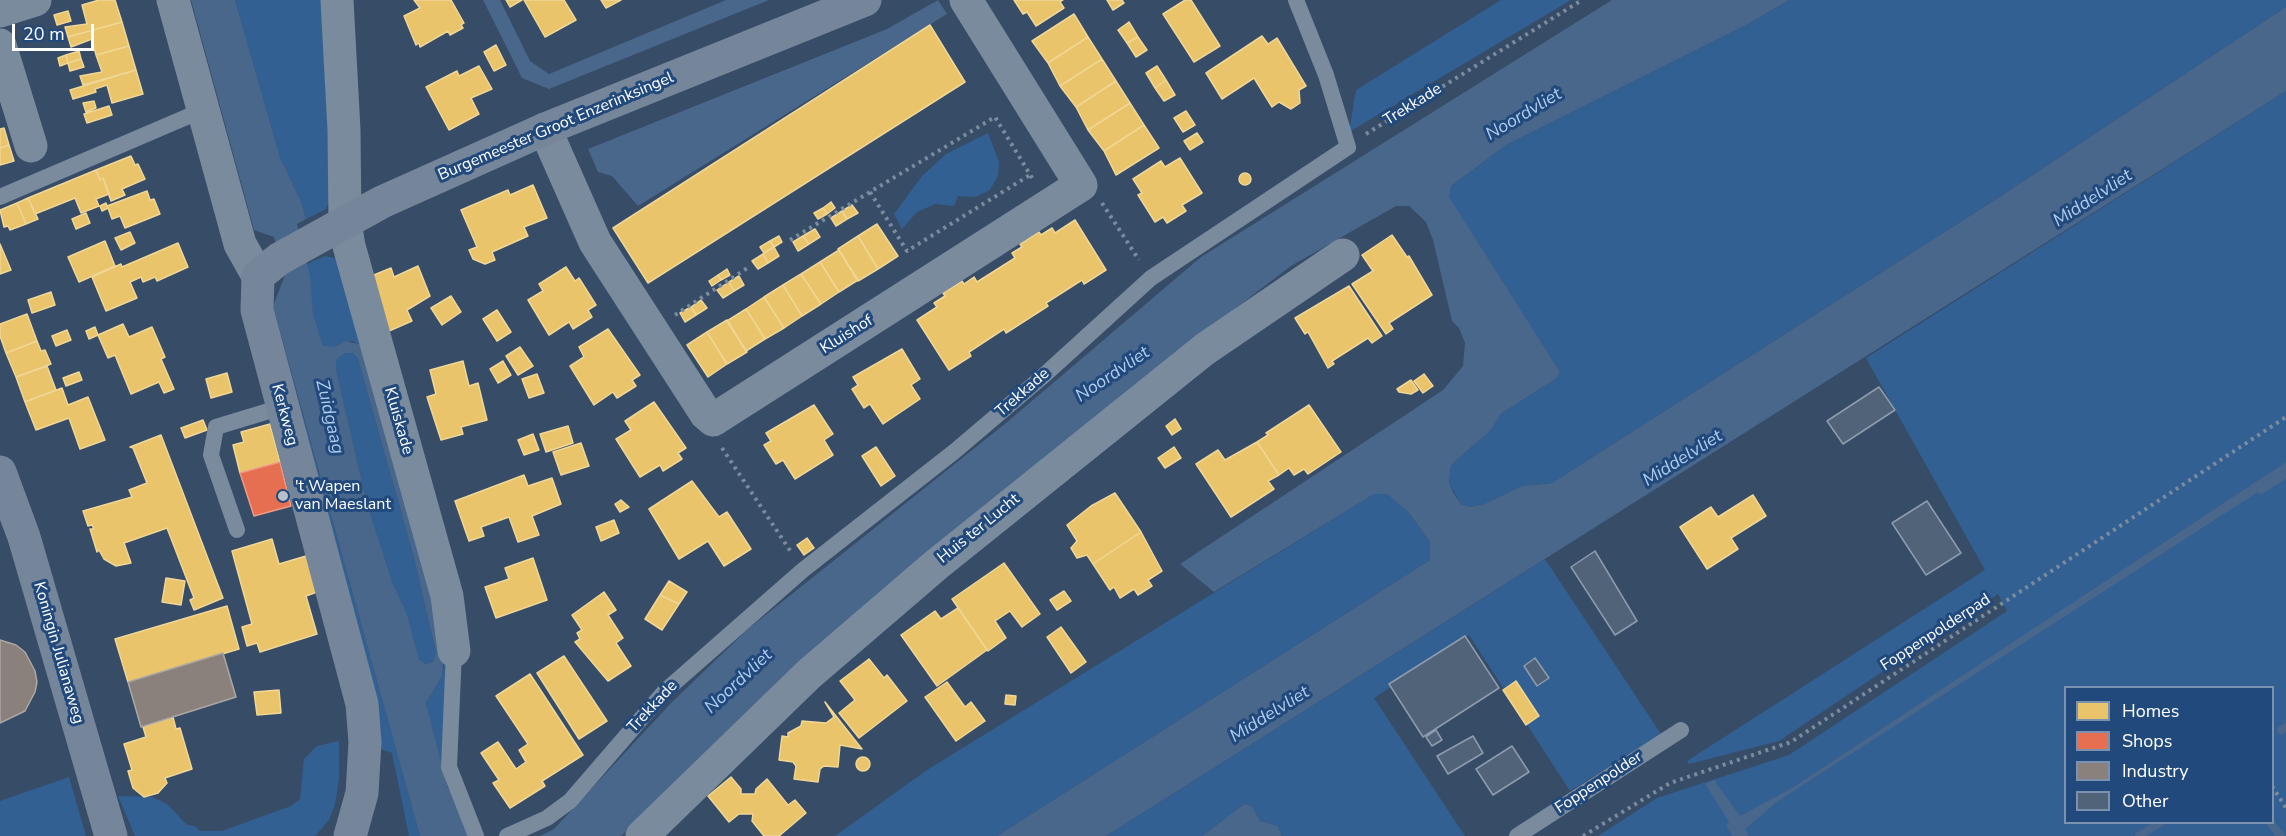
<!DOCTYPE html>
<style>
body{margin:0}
#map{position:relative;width:2286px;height:836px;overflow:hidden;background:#364c67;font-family:"Nunito Sans",sans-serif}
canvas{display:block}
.legend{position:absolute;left:2064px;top:686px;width:210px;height:138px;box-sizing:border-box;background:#21497c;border:2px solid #7a92b0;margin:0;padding:8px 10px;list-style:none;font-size:18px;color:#fff}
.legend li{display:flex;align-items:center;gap:12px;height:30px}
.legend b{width:30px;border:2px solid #7a92b0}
.scale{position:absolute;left:12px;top:24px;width:82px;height:27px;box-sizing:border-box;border:3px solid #fff;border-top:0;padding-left:8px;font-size:18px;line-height:21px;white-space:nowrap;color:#fff;-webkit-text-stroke:4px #21497c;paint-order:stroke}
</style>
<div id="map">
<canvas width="2286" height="836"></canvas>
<ul class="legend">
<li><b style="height:16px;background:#e9c46a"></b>Homes</li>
<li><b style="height:16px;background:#e76f51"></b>Shops</li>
<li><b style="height:16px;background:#8a817c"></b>Industry</li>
<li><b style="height:16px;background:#516379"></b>Other</li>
</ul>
<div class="scale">20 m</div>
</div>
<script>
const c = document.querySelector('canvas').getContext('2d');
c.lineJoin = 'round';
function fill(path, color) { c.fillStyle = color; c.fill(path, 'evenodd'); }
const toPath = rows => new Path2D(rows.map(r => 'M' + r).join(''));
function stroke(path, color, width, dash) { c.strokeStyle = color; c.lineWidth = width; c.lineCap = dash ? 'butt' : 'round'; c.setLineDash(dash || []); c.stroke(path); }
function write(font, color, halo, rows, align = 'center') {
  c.font = font + ' "Nunito Sans",sans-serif'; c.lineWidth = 6; c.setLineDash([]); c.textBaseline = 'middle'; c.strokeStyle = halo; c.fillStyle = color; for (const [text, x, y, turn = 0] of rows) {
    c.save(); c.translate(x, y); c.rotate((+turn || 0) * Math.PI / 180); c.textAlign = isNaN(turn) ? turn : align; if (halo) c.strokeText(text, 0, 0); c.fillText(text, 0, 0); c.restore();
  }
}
const green = toPath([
 [235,0,331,0,336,184,326,209,306,219,302,204,280,157],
 [1501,0,1571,0,1349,132,1356,90],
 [1789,0,2286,0,2286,7,2001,196,1552,483,1522,486,1484,504,1470,507,1461,504,1449,483,1451,465,1490,431,1502,413,1557,378,1560,372,1448,197,1451,186,1506,145,1748,24],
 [2286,91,2286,836,1598,836,1657,798,1789,755,2007,611,1998,594,1779,741,1689,764,1687,761,1985,570,1866,358],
 [2066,688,2272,688,2272,822,2066,822],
 [988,133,999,162,998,176,990,190,975,197,958,196,954,206,935,204,917,212,902,229,894,214,922,176,946,154],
 [325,256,347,261,351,271,426,545,446,635,450,668,444,719,445,755,451,782,447,785,426,703,442,676,444,664,445,649,440,618,369,353,353,341,346,341,334,347,323,347,313,314,307,264],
 [279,329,332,519,420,836,409,836,392,753,380,749,276,330],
 [345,353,353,353,358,359,413,554,436,652,433,662,425,664,419,659,407,614,393,584,367,504,336,369,336,360],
 [1374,494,1387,494,1409,513,1430,542,1430,560,997,836,835,836,927,770],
 [1545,559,1661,734,1570,791,1469,635,1374,698,1465,836,1282,836,1278,826,1260,821,1252,806,1244,804,1202,836,1106,836],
 [339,741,339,779,335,805,329,820,315,836,135,836,118,796,152,797,167,804,187,825,195,826,200,831,222,831,291,806,300,799,304,759,317,746],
 [69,777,86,836,0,836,0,801]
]);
const water = toPath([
 [191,0,235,0,280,157,302,204,306,219,297,224,310,276,313,314,323,346,334,347,346,341,362,345,445,649,442,676,426,703,447,785,471,836,420,836,273,306,285,275,274,237,254,230],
 [345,353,353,353,358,359,413,554,436,652,433,662,425,664,419,659,407,614,393,584,367,504,336,369,336,360],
 [483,0,500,0,530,61,549,74,726,0,769,0,549,89,522,78],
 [938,0,947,14,638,206,612,176,598,172,588,149,887,29],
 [1612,0,1789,0,1748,24,1506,145,1451,186,1449,197,1560,372,1557,378,1502,413,1490,431,1451,465,1449,483,1453,492,1461,504,1470,507,1484,504,1522,486,1552,483,2001,196,2286,7,2286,91,1106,836,997,836,1430,560,1430,542,1409,513,1387,494,1374,494,1214,592,1180,564,1443,390,1463,366,1465,343,1459,328,1452,321,1433,240,1426,222,1409,206,1396,206,1291,266,1186,346,621,836,540,836,554,829,672,702,748,629,1006,423,1201,257],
 [2286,462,2286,474,1778,801,1745,829,1749,836,1738,836,1705,784,1714,780,1740,816,1792,788],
 [1244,804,1252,806,1260,821,1278,826,1282,836,1202,836]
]);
const homes = toPath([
 [99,0,115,0,122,22,68,37,65,27,87,24,82,5,99,0],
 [414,0,451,0,464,23,461,25,463,28,450,35,448,31,420,47,419,43,416,45,404,16,420,8,414,0],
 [506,0,522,0,510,7,506,0],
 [524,0,564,0,576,20,545,37,524,0],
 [601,0,621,0,606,8,601,0],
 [1014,0,1063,0,1060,2,1064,8,1036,26,1027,12,1023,14,1014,0],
 [1107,0,1122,0,1124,3,1113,10,1107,0],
 [1185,0,1191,0,1220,46,1194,62,1163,14,1185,0],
 [68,11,71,21,57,25,54,15,68,11],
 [1074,14,1088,37,1048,63,1032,41,1074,14],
 [122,22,129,46,96,55,92,39,71,47,68,37,122,22],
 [1129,22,1138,37,1127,43,1118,30,1129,22],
 [930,25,965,82,648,283,613,228,930,25],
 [1262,36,1268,44,1277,38,1306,86,1299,90,1300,103,1291,109,1279,102,1272,107,1254,78,1222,99,1206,73,1262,36],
 [1088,37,1102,59,1060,86,1048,63,1088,37],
 [1138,37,1147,50,1136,57,1127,43,1138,37],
 [496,45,506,65,494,71,484,52,496,45],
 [129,46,136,70,83,85,80,76,102,72,96,55,129,46],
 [79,51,81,59,68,63,66,55,79,51],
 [66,55,68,63,60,66,58,58,66,55],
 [81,59,84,67,70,71,68,63,81,59],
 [1102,59,1116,81,1076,107,1060,86,1102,59],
 [479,66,492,89,471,98,479,114,449,130,426,87,457,71,459,76,479,66],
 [1157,66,1166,80,1155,88,1146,73,1157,66],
 [136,70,143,94,112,103,107,85,95,89,96,92,73,99,70,90,136,70],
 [1166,80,1175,95,1164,101,1155,88,1166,80],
 [1116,81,1130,103,1088,130,1076,107,1116,81],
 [94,101,96,108,86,112,83,103,94,101],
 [1130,103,1144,125,1104,151,1088,130,1130,103],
 [109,106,112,115,87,123,84,114,109,106],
 [1186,111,1195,125,1183,132,1174,118,1186,111],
 [1144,125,1159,148,1116,175,1104,151,1144,125],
 [4,128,9,145,0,148,0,129,4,128],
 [1197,133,1203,142,1190,150,1184,141,1197,133],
 [9,145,14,161,0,165,0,148,9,145],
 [131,156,135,165,138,164,145,179,122,189,125,195,111,201,103,178,100,180,96,170,131,156],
 [1180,158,1202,193,1182,205,1186,211,1167,223,1163,217,1155,222,1138,195,1142,193,1133,179,1161,161,1165,167,1180,158],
 [96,170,100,180,103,178,109,194,96,199,99,206,81,213,75,198,35,214,28,198,96,170],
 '1239 179a6 6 0 1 1 12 0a6 6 0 1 1-12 0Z',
 [533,185,547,218,524,227,528,236,492,252,495,260,485,264,473,259,469,250,477,247,461,210,508,190,510,195,533,185],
 [147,191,150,200,154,199,160,214,125,228,120,216,112,219,108,208,102,211,100,206,106,203,107,206,147,191],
 [28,198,38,219,26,224,17,203,28,198],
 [831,202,835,208,827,214,823,208,831,202],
 [17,203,26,224,10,230,8,226,4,227,0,210,17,203],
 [852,205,858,213,847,219,842,211,852,205],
 [823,208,827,214,818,219,814,213,823,208],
 [842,211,847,219,836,226,831,218,842,211],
 [86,213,90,223,76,229,72,219,86,213],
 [1075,220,1106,270,1084,284,1082,280,1046,303,1048,306,1006,333,1004,329,969,352,971,356,949,370,917,320,937,307,934,303,945,296,943,293,962,281,964,284,974,277,977,282,1015,258,1012,253,1022,247,1020,244,1039,232,1041,235,1052,228,1055,233,1075,220],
 [877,224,898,256,878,269,858,236,877,224],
 [815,229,820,237,809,244,803,236,815,229],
 [130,232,135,243,121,250,115,238,130,232],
 [1392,235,1407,257,1409,256,1432,295,1389,323,1393,329,1386,334,1352,284,1373,271,1362,255,1392,235],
 [779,236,782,242,774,247,770,241,779,236],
 [803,236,809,244,798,251,793,242,803,236],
 [858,236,878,269,858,281,838,249,858,236],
 [105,241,115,266,79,282,68,257,105,241],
 [770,241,774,247,764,253,760,247,770,241],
 [178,243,188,267,157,281,155,277,143,282,141,277,130,282,137,298,106,311,92,277,121,264,122,267,178,243],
 [0,244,11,270,0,274,0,244],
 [774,247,779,256,768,263,763,254,774,247],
 [839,250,858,280,839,292,820,262,839,250],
 [763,254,768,263,758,269,752,261,763,254],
 [820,262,839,292,821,304,801,274,820,262],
 [418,266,430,296,407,310,412,321,389,331,364,279,391,268,394,277,418,266],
 [566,267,575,281,579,278,596,305,588,310,592,317,573,329,569,322,549,335,528,300,543,291,539,284,566,267],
 [727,269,730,275,721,280,718,275,727,269],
 [801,274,821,304,802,316,783,285,801,274],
 [718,275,721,280,712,286,709,281,718,275],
 [739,276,744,285,734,291,729,282,739,276],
 [729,282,734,291,723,298,717,290,729,282],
 [783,285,802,316,784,328,764,297,783,285],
 [1349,286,1382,336,1372,343,1368,338,1332,361,1334,364,1328,368,1308,332,1305,334,1295,318,1349,286],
 [51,292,55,305,32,313,28,300,51,292],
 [451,296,461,312,442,325,431,308,451,296],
 [764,297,784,328,765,339,746,309,764,297],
 [701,300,707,308,696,315,691,307,701,300],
 [691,307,696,315,685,322,680,313,691,307],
 [746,309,765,339,746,351,727,321,746,309],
 [497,310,511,332,497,341,483,319,497,310],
 [27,314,37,341,6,353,0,336,0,324,27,314],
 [727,320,747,352,727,364,707,332,727,320],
 [123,324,129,337,152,327,165,357,161,359,174,389,164,393,159,382,131,394,115,355,108,358,98,335,123,324],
 [95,327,98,335,89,339,86,331,95,327],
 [608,329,640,375,632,380,636,386,617,398,613,392,594,405,570,366,584,357,579,347,608,329],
 [67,330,71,340,56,346,52,336,67,330],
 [707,332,727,364,708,377,687,345,707,332],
 [37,341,41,351,45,350,51,364,16,377,6,353,37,341],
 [520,347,533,366,518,375,506,356,520,347],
 [902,349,920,379,911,385,920,399,883,424,870,404,864,408,852,389,858,385,853,377,902,349],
 [463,361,469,386,478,383,487,420,461,427,463,434,441,440,427,397,436,394,430,370,463,361],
 [503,361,511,375,498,383,490,369,503,361],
 [47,366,56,390,25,402,16,377,47,366],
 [79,372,82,380,66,386,63,378,79,372],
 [227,373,232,392,211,398,206,379,227,373],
 [537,374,544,393,529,398,522,379,537,374],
 [1424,374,1433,386,1423,393,1414,381,1424,374],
 [1411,380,1418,390,1411,394,1399,392,1397,389,1411,380],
 [62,388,68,405,88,397,105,440,80,449,69,418,36,430,25,402,62,388],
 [654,402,686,448,678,453,682,459,663,471,660,465,640,477,616,439,631,430,625,421,654,402],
 [814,405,833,434,824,440,833,455,795,479,783,460,776,464,764,445,771,441,766,433,814,405],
 [1309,405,1341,452,1308,474,1304,469,1294,475,1289,468,1279,475,1257,442,1268,435,1266,433,1309,405],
 [1175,419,1181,429,1172,435,1166,426,1175,419],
 [203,420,207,430,185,438,181,428,203,420],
 [270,424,280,462,240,473,233,445,244,442,241,432,270,424],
 [568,426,573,443,546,452,540,434,568,426],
 [533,434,539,450,524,455,518,440,533,434],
 [161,435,223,598,194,610,190,600,194,598,167,528,124,543,131,563,116,566,104,559,99,550,97,552,90,529,94,529,92,525,88,526,83,511,132,497,129,490,147,483,133,448,130,447,161,435],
 [1257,442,1279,475,1268,481,1274,489,1231,517,1196,464,1218,450,1225,460,1257,442],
 [581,443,589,466,561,475,553,452,581,443],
 [876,447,895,476,881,486,862,456,876,447],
 [1174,447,1181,458,1165,468,1158,458,1174,447],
 [524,475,528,486,552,478,561,504,532,516,539,535,518,542,509,517,481,527,484,536,469,541,455,501,524,475],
 [692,481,719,517,727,512,751,549,724,566,708,541,679,559,649,509,692,481],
 [1115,493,1141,532,1093,564,1087,555,1077,558,1071,548,1077,541,1067,525,1091,506,1115,493],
 [1753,495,1766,516,1731,538,1738,549,1707,569,1680,527,1711,507,1718,517,1753,495],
 [621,500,629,507,620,512,615,504,621,500],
 [614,520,619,533,601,541,596,527,614,520],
 [1141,532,1162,571,1148,580,1152,586,1138,595,1134,589,1120,598,1114,587,1110,590,1093,564,1141,532],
 [807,538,814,548,804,555,797,545,807,538],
 [272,539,279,564,306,556,317,592,306,596,317,634,260,652,257,643,247,646,242,627,252,624,232,551,272,539],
 [533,558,547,600,496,618,485,587,509,579,505,568,533,558],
 [1004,563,1040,614,1022,627,1010,611,995,621,1006,638,988,651,952,599,1004,563],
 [166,578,185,581,181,605,162,602,166,578],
 [669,581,687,592,679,604,660,595,669,581],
 [1064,591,1071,601,1057,610,1050,600,1064,591],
 [604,592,616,610,608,615,623,638,616,643,631,666,608,681,575,642,580,639,577,633,582,630,572,615,604,592],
 [660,595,679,604,662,630,645,619,660,595],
 [227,606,239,649,128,682,115,639,227,606],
 [958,608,987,650,937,686,901,635,935,611,941,619,958,608],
 [1061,627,1086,662,1071,673,1047,637,1061,627],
 [564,656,607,721,579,739,537,673,564,656],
 [869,659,884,678,887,675,907,701,859,738,839,713,855,700,840,681,869,659],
 [530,674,583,755,542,781,545,786,510,808,493,783,499,780,481,753,498,742,516,769,526,762,519,750,528,744,496,696,530,674],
 [1516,681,1539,716,1526,725,1503,690,1516,681],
 [947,682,965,707,971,702,985,721,956,741,925,697,947,682],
 [279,690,281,713,257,715,254,692,279,690],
 [1006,695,1016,696,1015,705,1005,704,1006,695],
 [825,702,862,749,840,745,838,767,824,766,820,769,818,782,794,779,796,766,793,762,779,760,782,736,788,737,788,733,801,726,802,721,826,723,834,717,825,702],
 [173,717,176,729,180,728,192,769,165,778,167,783,158,793,144,797,133,788,128,771,132,770,124,744,146,737,143,727,173,717],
 '856 764a7 7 0 1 1 14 0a7 7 0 1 1-14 0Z',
 [731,777,741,789,741,794,755,794,756,789,767,779,788,805,795,800,806,813,779,836,764,836,752,821,753,814,739,814,729,822,708,796,731,777]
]);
const shops = toPath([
 [280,462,291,506,254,516,240,473,280,462]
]);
const industry = toPath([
 [0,640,16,645,25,652,35,671,37,682,35,692,25,711,0,723,0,640],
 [223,653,236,697,141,727,128,682,223,653]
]);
const stream = toPath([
 [2261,490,2286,474],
 [2281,730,2286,727],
 [2270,822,2281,836],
 [1737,836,1731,826,1739,821],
 [2139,836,2161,822]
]);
const building = toPath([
 [1879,387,1895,410,1843,444,1827,421,1879,387],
 [1927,501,1961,553,1926,575,1892,523,1927,501],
 [1595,551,1637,621,1615,635,1571,567,1595,551],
 [1465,636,1499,688,1423,737,1389,684,1465,636],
 [1535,658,1549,678,1537,686,1524,666,1535,658],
 [1436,730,1442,740,1432,746,1426,737,1436,730],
 [1473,736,1483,753,1448,774,1437,756,1473,736],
 [1512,746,1529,772,1493,795,1476,769,1512,746]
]);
const path = toPath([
 [1366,134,1582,0],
 [870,192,907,251,1030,175],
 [1102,203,1139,260],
 [790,240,995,117,1034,181],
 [675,315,749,267],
 [722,448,791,552],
 [2272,786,2286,808],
 [1583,836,1670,783,1791,742,2286,417]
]);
const lane = toPath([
 [0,197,203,110],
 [237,530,211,455,216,427,282,407],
 [454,651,449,767,476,836],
 [507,836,547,818,570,801,665,691,803,570,955,451,1041,378,1151,278,1348,147,1326,75,1296,0],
 [1517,836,1681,730]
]);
const street = toPath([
 [173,0,240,244,258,276],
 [337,0,344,130,345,223,349,246,447,596,454,651],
 [0,11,35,0],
 [0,45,31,146],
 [545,129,595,242,706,414,713,420,1081,185,966,0],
 [642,836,809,674,936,565,1205,349,1343,255]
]);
const secondary = toPath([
 [0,472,24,537,111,836],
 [350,836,362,793,365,742,362,704,257,310,258,276,279,259,382,202,545,129,865,0]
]);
const markers = [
 [283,496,6,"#b9c0ca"]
];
const streetNames = [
 ["Trekkade",1413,105,-32],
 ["Burgemeester Groot Enzerinksingel",556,127,-23],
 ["Kluishof",847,335,-32],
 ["Trekkade",1023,393,-41],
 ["Kerkweg",284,415,75],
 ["Kluiskade",398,421,74],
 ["Huis ter Lucht",979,529,-39],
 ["Foppenpolderpad",1936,633,-33],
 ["Koningin Julianaweg",58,653,74],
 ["Trekkade",653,707,-47],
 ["Foppenpolder",1599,783,-33]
];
const poiNames = [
 ["'t Wapen",295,487],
 ["van Maeslant",295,505]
];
const waterNames = [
 ["Noordvliet",1524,115,-31],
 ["Middelvliet",2093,199,-33],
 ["Noordvliet",1113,375,-34],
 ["Zuidgaag",329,417,77],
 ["Middelvliet",1683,459,-32],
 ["Noordvliet",739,682,-43],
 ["Middelvliet",1270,715,-32]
];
fill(green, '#336093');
fill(water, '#49668b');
fill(homes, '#e9c46a');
stroke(homes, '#f0d697', 1.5);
fill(shops, '#e76f51');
stroke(shops, '#ee9a85', 1.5);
fill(industry, '#8a817c');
stroke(industry, '#ada7a3', 1.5);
stroke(stream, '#49668b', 8);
fill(building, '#516379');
stroke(building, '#8e9cad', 1.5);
stroke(path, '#7a8b9e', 4, [3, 4.5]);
stroke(lane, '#7a8b9e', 16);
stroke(street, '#7a8b9e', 33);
stroke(secondary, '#76869a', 33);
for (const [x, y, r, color] of markers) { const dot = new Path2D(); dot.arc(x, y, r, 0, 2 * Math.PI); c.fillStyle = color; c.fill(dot); stroke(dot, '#21497c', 2); }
write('16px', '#fff', '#21497c', streetNames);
write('16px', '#fff', '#21497c', poiNames, 'left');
write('italic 18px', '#aeccee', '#21497c', waterNames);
</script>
